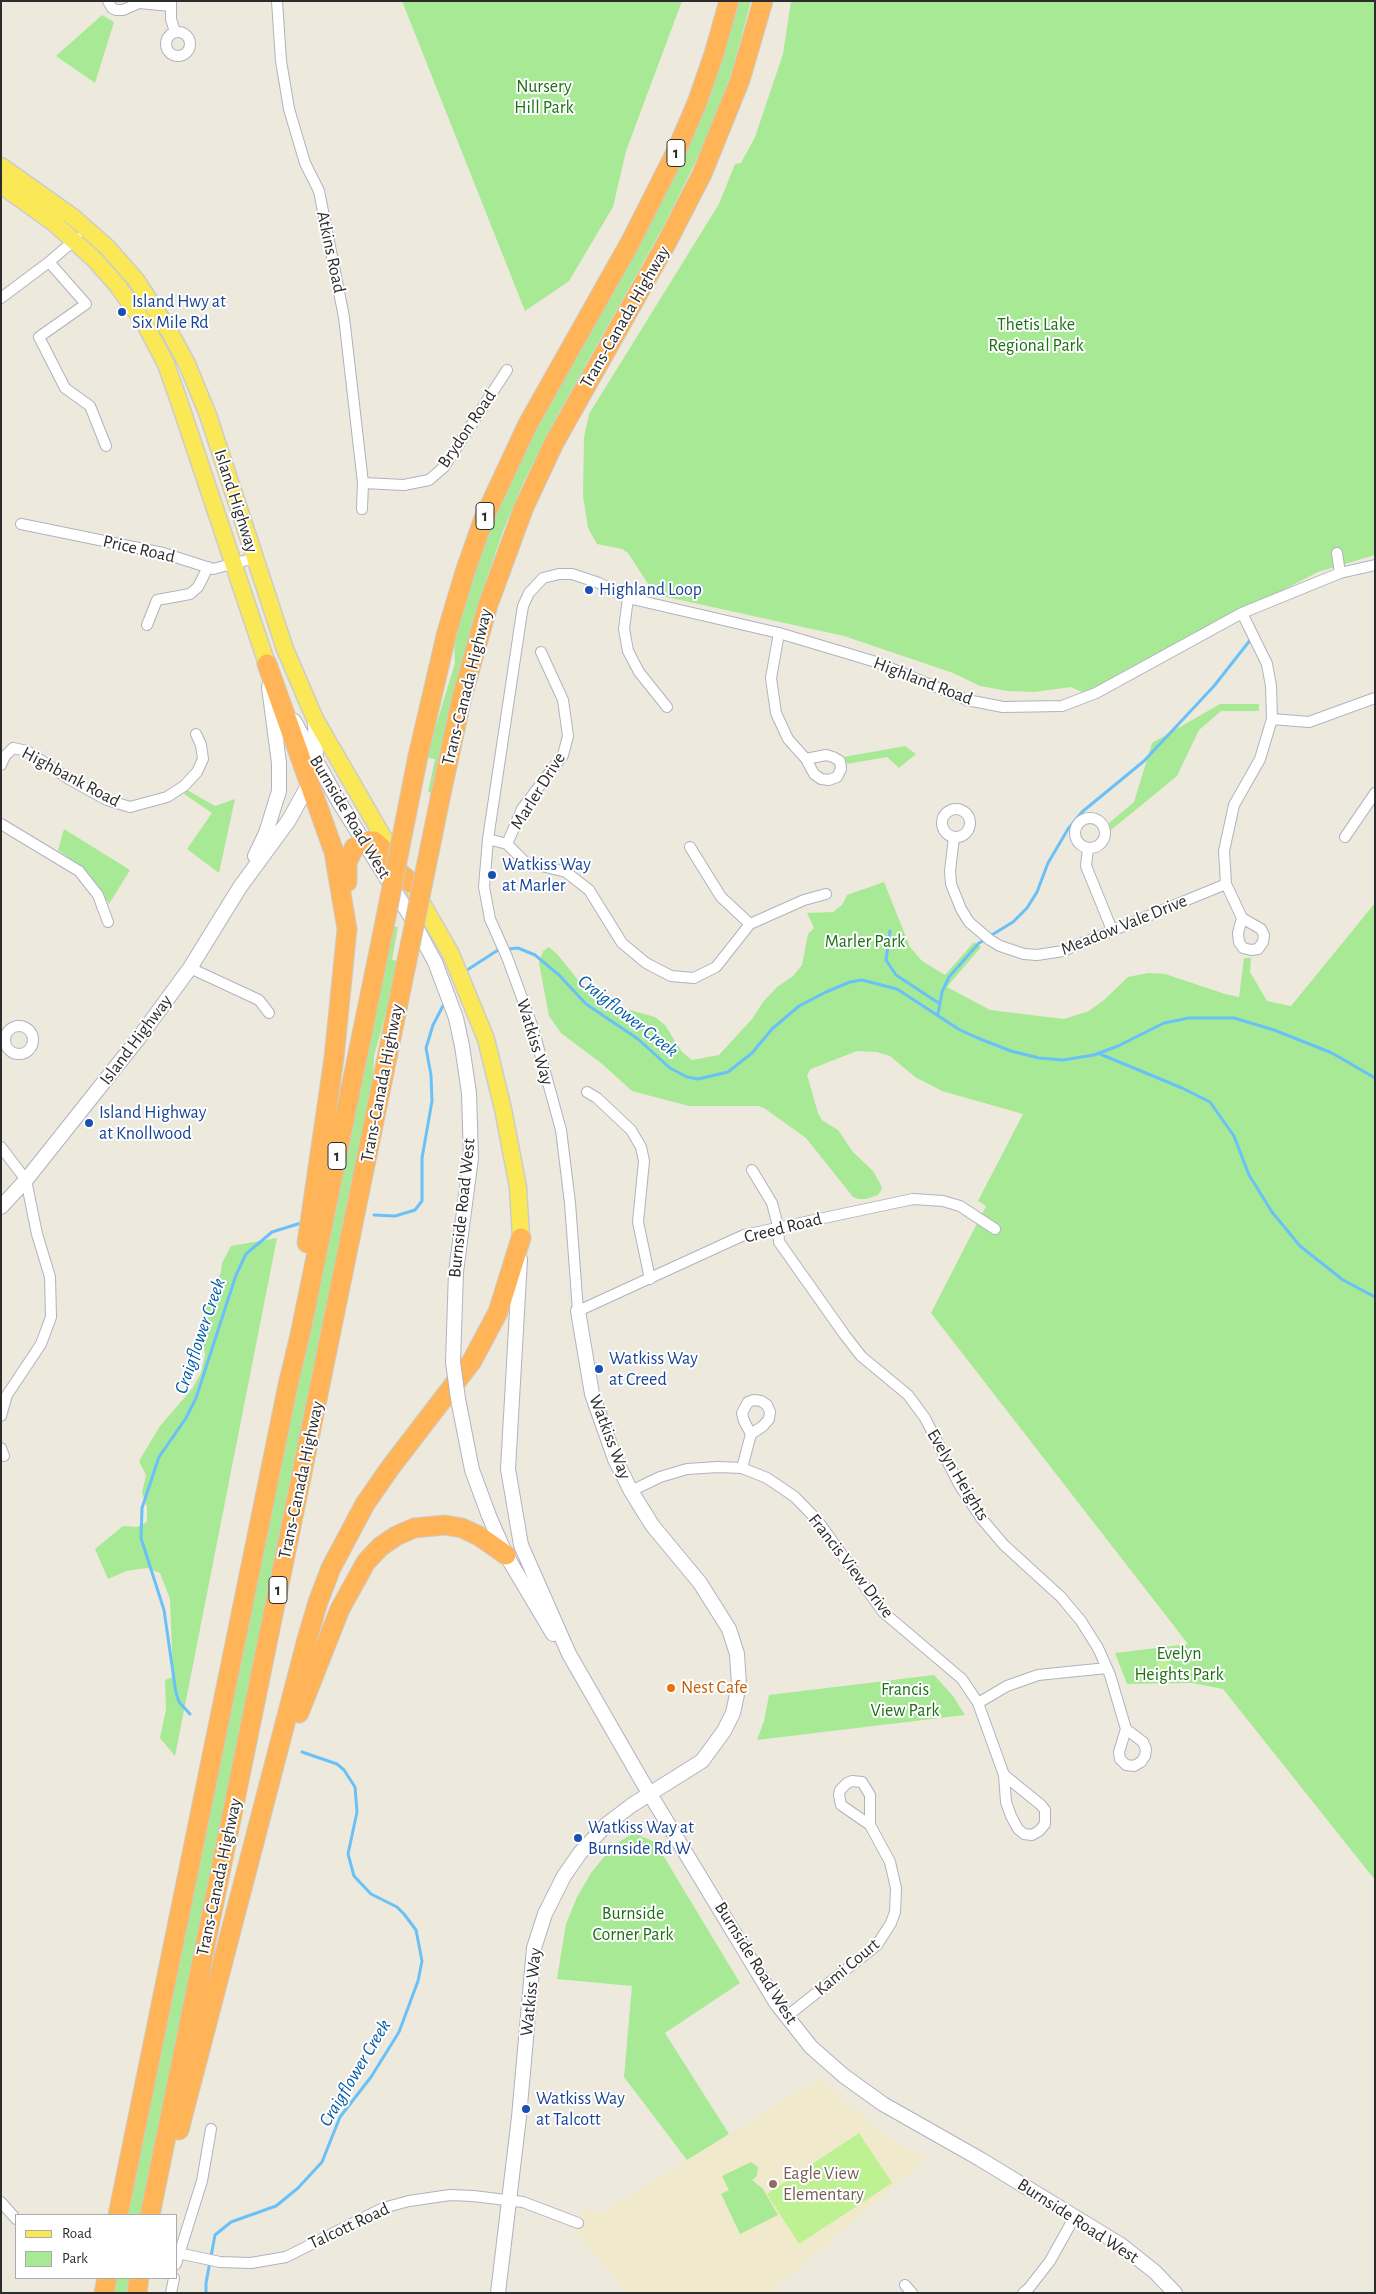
<!DOCTYPE html>
<style>
body{margin:0}
#map{position:relative;width:1376px;height:2294px;overflow:hidden;background:#eee9dd;font-family:"Alegreya Sans",sans-serif}
canvas{display:block}
.frame{position:absolute;inset:0;border:2px solid #2c2c2c;pointer-events:none}
.legend{position:absolute;left:15px;top:2214px;width:162px;height:65px;box-sizing:border-box;background:#fff;border:1px solid #ababab;margin:0;padding:6px 9px;list-style:none;font-size:15px;color:#2c2c2c}
.legend li{display:flex;align-items:center;gap:10px;height:25px}
.legend b{width:25px;border:1px solid #ababab}
</style>
<div id="map">
<canvas width="1376" height="2294"></canvas>
<div class="frame"></div>
<ul class="legend">
<li><b style="height:6px;background:#fbe856"></b>Road</li>
<li><b style="height:14px;background:#a8e996"></b>Park</li>
</ul>
</div>
<script>
const c = document.querySelector('canvas').getContext('2d');
c.lineJoin = 'round';
function fill(path, color) { c.fillStyle = color; c.fill(path, 'evenodd'); }
const toPath = rows => new Path2D(rows.map(r => 'M' + r).join(''));
function stroke(path, color, width, dash) { c.strokeStyle = color; c.lineWidth = width; c.lineCap = dash ? 'butt' : 'round'; c.setLineDash(dash || []); c.stroke(path); }
function write(font, color, halo, rows, align = 'center') {
  c.font = font + ' "Alegreya Sans",sans-serif'; c.lineWidth = 4; c.setLineDash([]); c.textBaseline = 'middle'; c.strokeStyle = halo; c.fillStyle = color; for (const [text, x, y, turn = 0] of rows) {
    c.save(); c.translate(x, y); c.rotate((+turn || 0) * Math.PI / 180); c.textAlign = isNaN(turn) ? turn : align; if (halo) c.strokeText(text, 0, 0); c.fillText(text, 0, 0); c.restore();
  }
}
const education = toPath([
 [819,2079,896,2143,928,2157,770,2293,626,2293,575,2231,584,2208,599,2214]
]);
const green = toPath([
 [402,1,682,1,626,151,613,207,569,281,525,311],
 [737,1,751,1,733,68,714,120,693,167,664,225,551,427,523,483,503,531,483,589,467,644,433,793,428,792,435,759,426,758,455,663,454,640,460,615,499,503,553,394],
 [791,1,1375,1,1375,555,1318,572,1084,693,1071,687,1034,692,1008,691,980,686,953,673,844,636,662,596,652,590,628,553,622,549,597,544,588,528,583,496,584,437,589,414,719,204,735,164,741,163,755,137,783,54],
 [102,15,114,22,95,83,56,56],
 [1220,704,1259,704,1259,711,1221,711,1199,730,1177,776,1111,830,1109,823,1134,802,1152,743],
 [905,746,916,754,899,768,887,757,847,764,844,757],
 [187,790,215,806,235,799,219,873,187,849,212,813,184,794],
 [64,829,130,870,109,904,86,871,58,850],
 [884,882,910,947,922,961,945,975,974,942,981,947,947,987,990,1010,1064,1019,1089,1011,1104,1000,1128,977,1148,973,1165,974,1225,994,1239,997,1244,958,1251,958,1250,972,1267,1001,1291,1006,1375,903,1375,1880,1223,1689,1192,1683,1127,1684,1115,1653,1188,1644,931,1313,986,1206,978,1201,1023,1114,942,1091,915,1077,890,1056,876,1052,857,1051,811,1069,807,1075,818,1113,822,1120,838,1130,853,1152,873,1171,880,1183,882,1189,878,1195,866,1199,859,1199,853,1197,806,1138,764,1108,758,1106,689,1106,632,1091,601,1063,561,1033,549,1016,539,963,543,951,549,947,558,955,578,980,598,1001,655,1017,665,1025,682,1052,692,1060,719,1055,752,1019,763,1002,777,987,793,976,802,965,808,934,814,928,807,913,833,912,842,905,847,895],
 [392,926,398,927,392,960,398,961,395,981,374,1056,373,1082,142,2215,128,2215],
 [277,1238,175,1756,160,1738,166,1709,165,1680,173,1677,170,1599,160,1573,147,1568,126,1571,108,1579,95,1549,123,1526,137,1527,147,1522,147,1507,142,1493,146,1475,139,1461,160,1426,192,1389,201,1373,205,1355,201,1321,221,1272,222,1263,231,1246],
 [934,1675,953,1696,965,1715,757,1740,764,1721,769,1695],
 [634,1833,655,1842,740,1983,665,2033,729,2134,687,2160,624,2077,632,1986,557,1979,566,1924,577,1897,591,1873,608,1852,617,1843],
 [751,2162,758,2167,757,2176,752,2180,763,2189,778,2215,740,2234,723,2198,721,2194,729,2190,722,2176],
 [116,2278,129,2278,126,2293,112,2293]
]);
const pitch = toPath([
 [1168,1653,1170,1674,1158,1675,1156,1655],
 [859,2133,892,2183,799,2244,767,2194]
]);
const stream = toPath([
 [890,931,886,960,896,975,940,1004],
 [990,936,1013,922,1027,908,1037,892,1048,863,1068,829,1082,812,1144,761,1214,686,1251,639],
 [464,972,498,950,518,948,535,955,559,975,586,1004,638,1039,670,1068,687,1077,698,1079,728,1072,752,1053,772,1029,799,1006,826,992,850,982,862,980,897,989,960,1030,980,1039,1011,1051,1039,1058,1063,1060,1094,1055,1118,1046,1164,1023,1189,1018,1234,1018,1274,1030,1332,1053,1375,1078],
 [938,1014,942,992,949,977,979,943,985,940],
 [1100,1054,1182,1088,1210,1102,1234,1136,1249,1175,1272,1212,1300,1246,1343,1280,1375,1297],
 [374,1215,395,1216,415,1210,422,1201,422,1158,432,1101,431,1075,426,1048,433,1025,445,1002],
 [190,1714,179,1702,176,1693,164,1610,141,1538,142,1508,159,1457,186,1418,196,1398,236,1275,246,1254,272,1232,301,1223],
 [206,2293,206,2283,215,2235,231,2222,276,2206,298,2188,322,2162,340,2117,371,2077,399,2032,418,1981,422,1961,416,1930,404,1914,397,1907,371,1894,354,1876,348,1854,357,1812,355,1787,344,1770,337,1764,302,1752]
]);
const street = toPath([
 [108,1,112,8,116,10,123,10,139,3,171,6],
 [171,1,171,19,175,32],
 [277,1,281,61,289,109,305,163,319,191,344,317,363,483,362,509],
 '166 44a12 12 0 1 1 24 0a12 12 0 1 1-24 0Z',
 [49,262,86,304,39,337,65,388,90,406,106,446],
 [1,298,49,262,77,238],
 [363,483,404,485,429,480,444,467,507,370],
 [21,524,163,553,213,569,255,558],
 [1337,553,1340,573],
 [628,598,624,629,628,651,639,672,667,707],
 [147,625,157,600,190,594,198,587,208,567],
 [779,633,771,678,776,713,788,739,806,759,814,774,821,779,829,780,837,777,841,769,840,761,833,757,826,755,806,759],
 [1272,719,1309,722,1375,698],
 [1,765,5,756,13,748,27,751,69,779,107,800,130,807,167,797,184,786,197,772,203,759,201,745,196,734],
 '942 823a14 14 0 1 1 28 0a14 14 0 1 1-28 0Z',
 '1075 833a15 15 0 1 1 30 0a15 15 0 1 1-30 0Z',
 [1,824,79,871,98,895,108,922],
 [954,837,950,871,951,884,961,909,969,922,990,940,1000,946,1024,954,1037,955,1063,951,1226,884],
 [1345,837,1375,793],
 [488,839,507,844,525,862,566,872,589,890,622,943,646,963,671,976,694,978,716,967,750,924,804,900,826,894],
 [507,844,522,809,563,755,568,736,563,700,541,652],
 [690,847,721,897,750,924],
 [1088,848,1086,866,1112,930],
 [1242,918,1261,929,1264,935,1263,942,1258,949,1251,950,1243,948,1239,942,1238,933,1242,918,1226,884,1224,851,1234,805,1260,759,1272,719,1271,686,1267,664,1242,613],
 [190,968,259,1000,269,1013],
 '5 1040a14 14 0 1 1 28 0a14 14 0 1 1-28 0Z',
 [587,1092,597,1098,631,1130,641,1147,644,1161,638,1222,650,1279],
 [1,1147,26,1180,37,1234,50,1277,51,1317,41,1344,7,1395,1,1416],
 [752,1170,772,1203,778,1226,779,1242,844,1334,861,1356,908,1395,925,1418,960,1486,981,1518,1004,1545,1061,1597,1081,1621,1098,1648,1110,1675,1126,1729,1143,1742,1146,1749,1145,1756,1141,1762,1134,1766,1126,1765,1120,1759,1119,1752,1126,1729],
 [995,1229,960,1206,943,1201,913,1199,744,1235,578,1311,570,1203,561,1130,533,1028,507,957,490,919,484,887,488,839,520,625,523,606,529,593,543,578,559,574,572,574,599,583,628,598,779,633,876,662,967,700,1003,707,1062,706,1096,693,1242,613,1340,573,1375,565],
 [1,1448,4,1456],
 [742,1468,751,1434,763,1426,769,1419,770,1412,767,1405,761,1401,754,1400,748,1402,742,1413,744,1421,751,1434],
 [631,1491,660,1477,687,1469,718,1467,742,1468,767,1478,795,1497,818,1521,883,1612,962,1679,978,1703,1004,1775,1006,1802,1011,1816,1018,1829,1024,1834,1032,1835,1039,1831,1045,1824,1045,1810,1041,1805,1004,1775],
 [978,1703,1007,1686,1038,1675,1107,1668],
 [786,2017,877,1945,891,1923,895,1912,896,1888,890,1862,870,1825,870,1795,862,1782,852,1781,847,1783,840,1790,839,1795,841,1805,870,1825],
 [1,2202,16,2219],
 [178,2253,220,2262,251,2263,286,2257,383,2208,409,2201,450,2195,473,2196,523,2202,578,2223],
 [176,2264,202,2181,211,2129],
 [905,2285,912,2293],
 [171,2293,174,2278],
 [1023,2293,1029,2288,1050,2261,1075,2216]
]);
const secondary = toPath([
 [294,721,339,802,409,914,435,962,456,1018,462,1046,469,1093,471,1158,456,1272,453,1362],
 [255,856,266,833,279,791,279,763,269,687],
 [1,1207,26,1180,138,1039,190,968,240,887,289,820,310,782,316,762,315,719],
 [520,1259,508,1469,521,1545,569,1654,642,1781,777,2004,811,2047,844,2076,883,2104,980,2159,1121,2245,1155,2272,1175,2293],
 [458,1399,472,1470,489,1516,506,1555,553,1634],
 [498,2293,519,2117,534,1948,545,1914,564,1876,580,1853,607,1824,632,1805,702,1761,724,1731,733,1713,739,1685,737,1654,729,1629,700,1583,652,1525,631,1491,615,1459,592,1394,578,1311]
]);
const primary = toPath([
 [1,166,73,217,107,247,136,280,168,329,187,364,208,415,285,649,315,719,393,854],
 [1,185,54,223,94,259,117,285,145,324,166,364,180,404,267,664],
 [416,893,451,954,486,1039,503,1109,518,1187,521,1238]
]);
const highway = toPath([
 [267,664,334,852,347,929,334,1058,307,1243],
 [418,756,447,632,465,572,484,518,528,424,630,243,675,154,697,103,714,54,729,1],
 [441,794,462,697,488,605,524,507,554,443,667,242,702,174,740,80,763,1],
 [347,882,347,862,354,848,363,842,374,841,383,849,399,872,411,883],
 [299,1713,340,1609,366,1562,380,1547,396,1536,414,1528,445,1525,462,1528,479,1536,506,1555],
 [179,2130,306,1643,318,1602,331,1568,365,1504,390,1468,472,1361,498,1312,521,1238],
 [118,2215,288,1385,300,1335,384,927],
 [150,2215,406,965],
 [104,2293,107,2278],
 [137,2293,139,2278]
]);
const secondaryBridge = toPath([
 [453,1362,458,1399]
]);
const highwayBridge = toPath([
 [384,927,418,756],
 [406,965,441,794]
]);
const markers = [
 [122,312,5,"#1a4fb4"],
 [589,590,5,"#1a4fb4"],
 [492,875,5,"#1a4fb4"],
 [89,1123,5,"#1a4fb4"],
 [599,1369,5,"#1a4fb4"],
 [671,1688,5,"#e8710a"],
 [578,1838,5,"#1a4fb4"],
 [526,2109,5,"#1a4fb4"],
 [773,2184,5,"#8d6e63"]
];
const shields = [
 [676,153,18],
 [485,516,18],
 [337,1156,18],
 [278,1590,18]
];
const shieldNames = [
 ["1",676,153],
 ["1",485,516],
 ["1",337,1156],
 ["1",278,1590]
];
const parkNames = [
 ["Nursery",544,87],
 ["Hill Park",544,108],
 ["Thetis Lake",1036,325],
 ["Regional Park",1036,346],
 ["Marler Park",865,942],
 ["Evelyn",1179,1654],
 ["Heights Park",1179,1675],
 ["Francis",905,1690],
 ["View Park",905,1711],
 ["Burnside",633,1914],
 ["Corner Park",633,1935]
];
const streetNames = [
 ["Atkins Road",331,252,78],
 ["Trans-Canada Highway",625,317,-60],
 ["Brydon Road",467,429,-56],
 ["Island Highway",236,501,72],
 ["Price Road",139,549,13],
 ["Highland Road",923,681,21],
 ["Trans-Canada Highway",467,687,-76],
 ["Highbank Road",71,777,28],
 ["Marler Drive",538,791,-58],
 ["Burnside Road West",350,817,59],
 ["Meadow Vale Drive",1124,925,-22],
 ["Island Highway",136,1040,-53],
 ["Watkiss Way",535,1042,73],
 ["Trans-Canada Highway",382,1083,-79],
 ["Burnside Road West",462,1208,-84],
 ["Creed Road",783,1228,-14],
 ["Watkiss Way",610,1437,69],
 ["Evelyn Heights",958,1475,59],
 ["Trans-Canada Highway",301,1480,-78],
 ["Francis View Drive",851,1566,52],
 ["Trans-Canada Highway",219,1877,-78],
 ["Burnside Road West",756,1963,58],
 ["Kami Court",847,1967,-40],
 ["Watkiss Way",531,1992,-84],
 ["Burnside Road West",1078,2221,33],
 ["Talcott Road",349,2226,-25]
];
const transitNames = [
 ["Island Hwy at",132,302],
 ["Six Mile Rd",132,323],
 ["Highland Loop",599,590],
 ["Watkiss Way",502,865],
 ["at Marler",502,886],
 ["Island Highway",99,1113],
 ["at Knollwood",99,1134],
 ["Watkiss Way",609,1359],
 ["at Creed",609,1380],
 ["Watkiss Way at",588,1828],
 ["Burnside Rd W",588,1849],
 ["Watkiss Way",536,2099],
 ["at Talcott",536,2120]
];
const foodNames = [
 ["Nest Cafe",681,1688]
];
const educationNames = [
 ["Eagle View",783,2174],
 ["Elementary",783,2195]
];
const waterNames = [
 ["Craigflower Creek",628,1016,38],
 ["Craigflower Creek",200,1336,-71],
 ["Craigflower Creek",355,2073,-59]
];
fill(education, '#f1e9cc');
fill(green, '#a8e996');
fill(pitch, '#bdf191');
stroke(stream, '#69c1f8', 3);
stroke(street, '#b1b2c0', 12);
stroke(secondary, '#b1b2c0', 16);
stroke(primary, '#ccc', 19);
stroke(highway, '#ccc', 21);
stroke(street, '#fff', 10);
stroke(secondary, '#fff', 14);
stroke(primary, '#fbe856', 16);
stroke(highway, '#ffb458', 19);
stroke(secondaryBridge, '#b1b2c0', 16, []);
stroke(highwayBridge, '#ccc', 21, []);
stroke(secondaryBridge, '#fff', 14);
stroke(highwayBridge, '#ffb458', 19);
for (const [x, y, r, color] of markers) { const dot = new Path2D(); dot.arc(x, y, r, 0, 2 * Math.PI); c.fillStyle = color; c.fill(dot); stroke(dot, '#fff', 2); }
for (const [x, y, w] of shields) { const box = new Path2D(); box.roundRect(x - w / 2, y - 13.5, w, 27, 4); c.fillStyle = '#fff'; c.fill(box); stroke(box, '#2c2c2c', 1); }
write('bold 16px', '#2c2c2c', null, shieldNames);
write('18px', '#1d7015', '#fff', parkNames);
write('18px', '#2c2c2c', '#fff', streetNames);
write('18px', '#164399', '#fff', transitNames, 'left');
write('18px', '#c56008', '#fff', foodNames, 'left');
write('18px', '#785e54', '#fff', educationNames, 'left');
write('italic 19px', '#035ca8', '#fff', waterNames);
</script>
